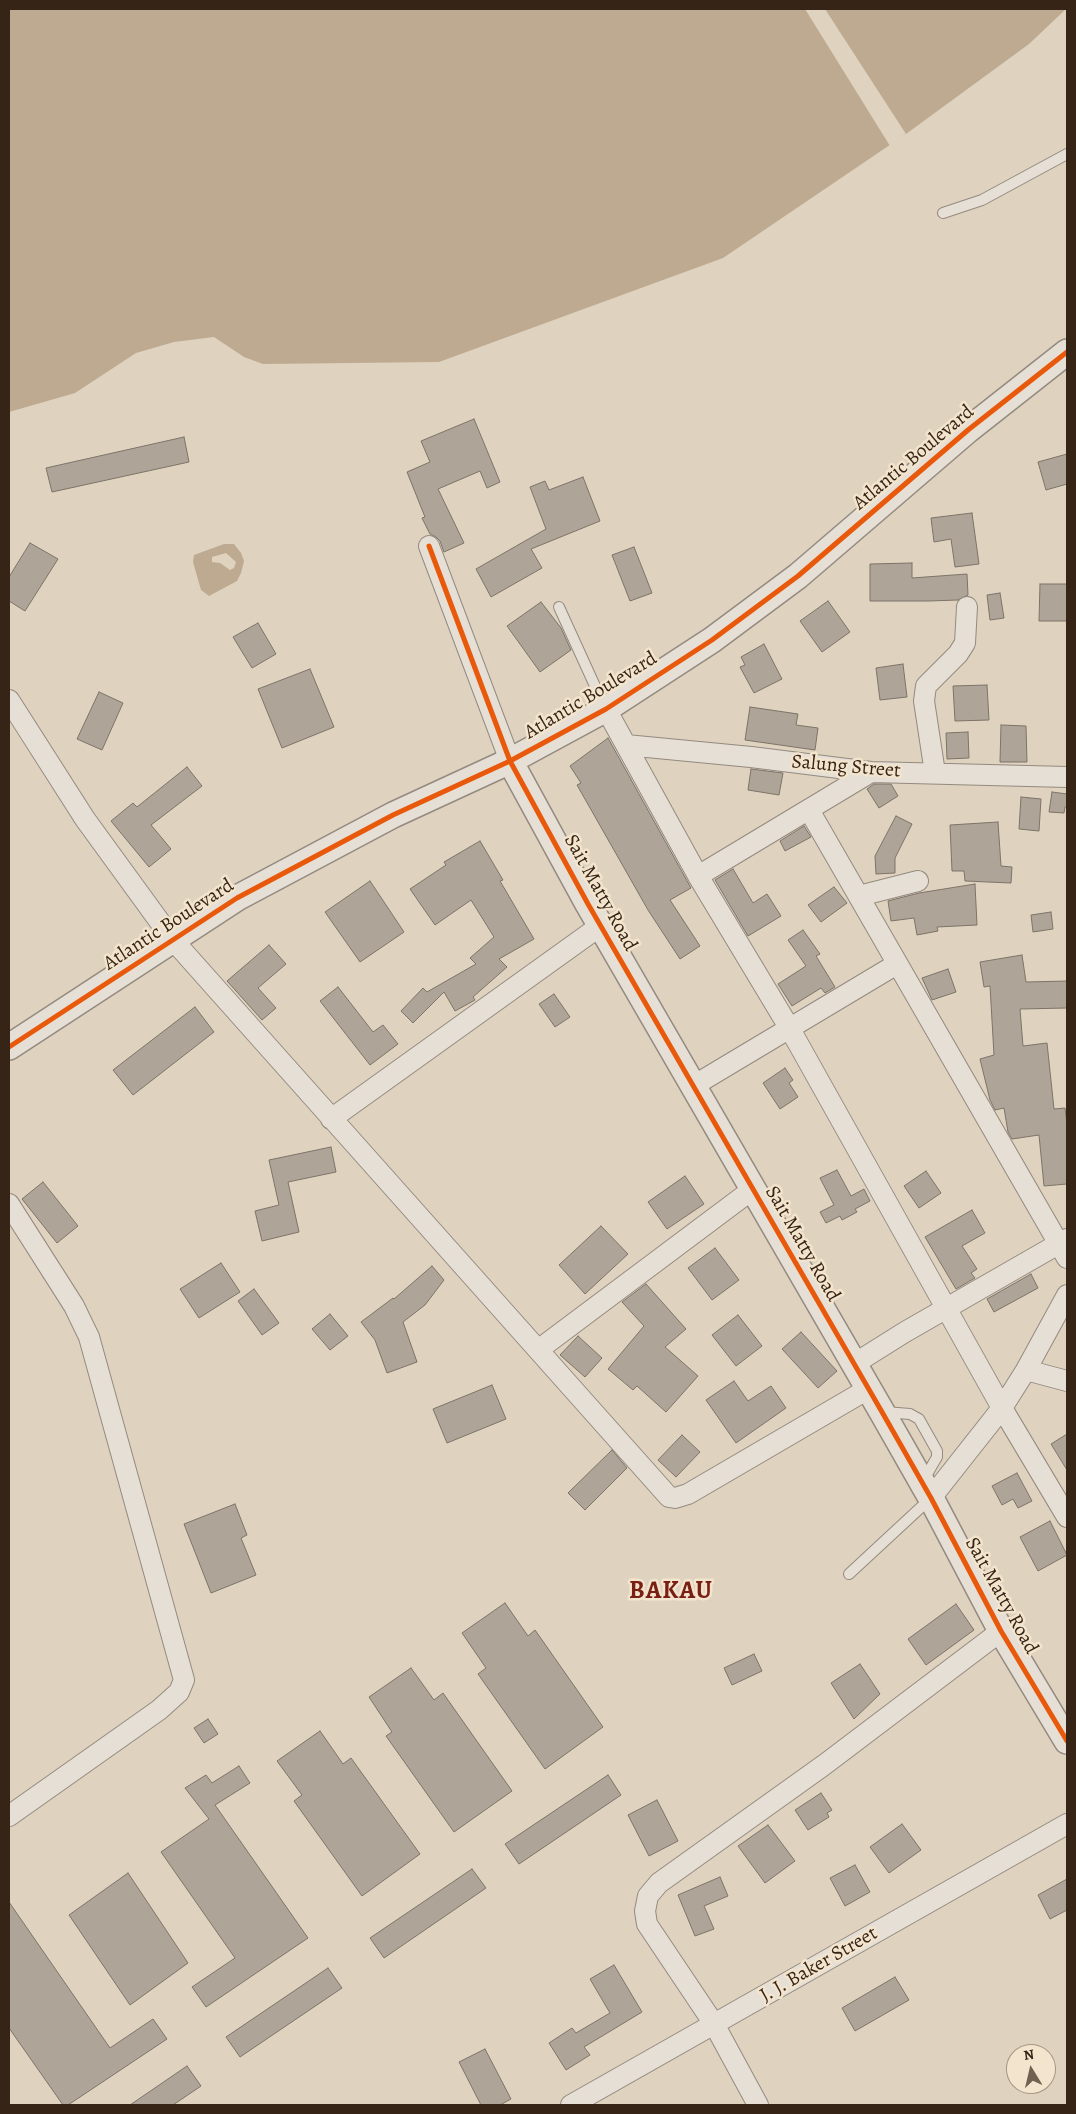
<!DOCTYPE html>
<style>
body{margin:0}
#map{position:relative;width:1076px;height:2114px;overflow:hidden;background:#dfd2bf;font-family:Alegreya,serif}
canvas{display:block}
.frame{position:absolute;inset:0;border:10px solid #362416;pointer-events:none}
.north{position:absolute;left:1006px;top:2044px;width:50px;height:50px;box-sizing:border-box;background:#f3e4cd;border:1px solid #a79784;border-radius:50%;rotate:351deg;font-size:14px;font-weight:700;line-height:20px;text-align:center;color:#362416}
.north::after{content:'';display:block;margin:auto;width:18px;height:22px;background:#716151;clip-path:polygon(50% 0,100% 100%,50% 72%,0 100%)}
</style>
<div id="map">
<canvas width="1076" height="2114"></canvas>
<div class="frame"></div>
<div class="north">N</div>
</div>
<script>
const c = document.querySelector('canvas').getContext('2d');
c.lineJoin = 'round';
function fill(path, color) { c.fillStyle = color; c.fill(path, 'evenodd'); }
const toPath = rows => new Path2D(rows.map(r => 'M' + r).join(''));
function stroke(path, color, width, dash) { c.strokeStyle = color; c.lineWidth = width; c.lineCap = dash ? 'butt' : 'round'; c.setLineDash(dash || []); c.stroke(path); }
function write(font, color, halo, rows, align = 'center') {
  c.font = font + ' Alegreya,serif'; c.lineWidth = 5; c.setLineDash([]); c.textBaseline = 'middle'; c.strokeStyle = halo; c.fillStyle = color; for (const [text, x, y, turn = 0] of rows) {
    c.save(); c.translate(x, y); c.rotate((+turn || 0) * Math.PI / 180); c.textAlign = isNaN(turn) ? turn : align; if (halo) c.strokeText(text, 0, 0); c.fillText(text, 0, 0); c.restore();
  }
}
const water = toPath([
 [9,9,1066,9,1029,44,906,134,723,258,439,362,263,364,244,357,214,337,174,342,136,353,75,393,9,412],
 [224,544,234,544,241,553,244,561,241,573,237,581,209,596,201,590,193,562,194,555],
 [226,553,236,562,234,568,230,570,220,563,212,562,212,557]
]);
const pier = toPath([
 [805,9,825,9,906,134,890,146]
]);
const building = toPath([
 [474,419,500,482,487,488,480,471,438,489,464,543,444,552,440,541,436,537,430,534,422,518,425,517,407,472,430,462,421,441,474,419],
 [184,437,189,462,52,492,46,468,184,437],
 [1067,454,1067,484,1046,490,1038,462,1067,454],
 [583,477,600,521,531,549,542,568,491,597,476,569,546,529,530,487,545,481,549,490,583,477],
 [972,513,979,564,955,567,951,539,934,542,931,518,972,513],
 [30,543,58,559,25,611,9,601,9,577,30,543],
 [634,547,652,593,630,601,612,555,634,547],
 [912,563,912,578,967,574,968,595,958,600,929,601,870,601,870,564,912,563],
 [1040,584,1067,584,1067,621,1039,621,1040,584],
 [1000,593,1004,618,990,620,987,595,1000,593],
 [828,601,850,632,822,652,800,621,828,601],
 [541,602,561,628,571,650,540,672,507,626,541,602],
 [258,623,276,654,252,668,233,637,258,623],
 [764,644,782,679,754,693,740,667,745,665,741,657,764,644],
 [903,664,907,697,880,700,876,668,903,664],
 [310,669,334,727,282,748,258,689,310,669],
 [987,685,989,720,955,721,953,686,987,685],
 [99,692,123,703,102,750,77,739,99,692],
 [750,707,798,714,796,725,818,728,815,750,745,740,750,707],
 [1001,725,1026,726,1027,762,1000,762,1001,725],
 [968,732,969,758,947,759,946,733,968,732],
 [608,738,691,888,670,900,700,946,680,959,648,910,577,785,581,783,570,766,608,738],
 [187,767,202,786,151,825,171,849,149,867,111,821,133,803,137,807,187,767],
 [751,769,783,773,779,795,748,790,751,769],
 [874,784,891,784,898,796,879,808,867,789,874,784],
 [1052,792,1067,794,1067,807,1065,807,1064,813,1049,812,1052,792],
 [1021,797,1041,799,1039,831,1019,829,1021,797],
 [896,816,912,824,895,858,895,873,876,874,875,856,896,816],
 [998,822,1001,866,1012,867,1011,883,965,881,964,871,952,871,950,825,998,822],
 [804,826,811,837,785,851,780,841,804,826],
 [480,841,503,880,500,881,534,939,499,959,507,967,473,997,475,1000,455,1011,444,992,413,1023,401,1011,423,988,427,992,476,964,470,958,494,937,471,900,435,925,410,889,446,865,444,862,480,841],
 [733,869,753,903,767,894,781,916,748,936,715,880,733,869],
 [370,881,404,932,360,962,325,912,370,881],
 [975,884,977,925,937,927,938,931,917,935,914,918,891,921,888,901,919,893,975,884],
 [834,887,847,903,821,922,808,905,834,887],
 [1051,912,1053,929,1033,932,1031,915,1051,912],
 [803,930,820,954,816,956,835,987,825,993,821,988,792,1006,778,984,806,966,788,940,803,930],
 [269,945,286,964,258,988,276,1008,262,1020,227,981,269,945],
 [1022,955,1026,982,1067,981,1067,1008,1020,1009,1023,1046,1047,1043,1054,1109,1065,1108,1067,1124,1067,1184,1044,1186,1039,1135,1012,1139,1008,1132,1004,1108,995,1110,990,1100,980,1059,994,1055,990,986,984,987,980,962,1022,955],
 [948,969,956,992,932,1000,922,978,948,969],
 [338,987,373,1032,383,1025,398,1044,370,1065,320,1001,338,987],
 [554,994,570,1017,555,1027,539,1004,554,994],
 [195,1007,214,1032,133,1095,113,1070,195,1007],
 [785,1068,793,1080,789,1083,798,1097,780,1109,763,1083,785,1068],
 [331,1147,336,1172,288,1182,299,1232,262,1241,255,1211,279,1205,269,1160,331,1147],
 [837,1170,851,1196,864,1189,870,1201,855,1209,857,1212,842,1220,840,1216,826,1223,820,1212,834,1205,820,1178,837,1170],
 [926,1171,941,1193,919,1208,904,1186,926,1171],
 [685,1176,704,1204,667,1229,648,1202,685,1176],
 [43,1182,78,1226,57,1243,22,1199,43,1182],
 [972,1210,985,1233,962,1246,977,1269,971,1273,975,1278,956,1289,925,1237,972,1210],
 [601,1226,628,1254,585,1294,559,1265,601,1226],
 [715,1248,739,1280,712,1300,688,1268,715,1248],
 [221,1263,240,1292,199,1318,180,1289,221,1263],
 [432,1266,444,1280,425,1305,403,1322,417,1362,387,1373,375,1340,361,1322,393,1298,394,1299,432,1266],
 [1031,1274,1038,1288,994,1312,987,1299,1031,1274],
 [646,1284,686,1329,665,1347,698,1376,666,1412,637,1386,633,1390,608,1369,644,1326,622,1302,646,1284],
 [254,1289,279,1323,262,1335,238,1301,254,1289],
 [330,1314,348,1336,330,1350,312,1329,330,1314],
 [738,1315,762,1346,736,1366,712,1335,738,1315],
 [801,1332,837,1371,818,1388,782,1349,801,1332],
 [578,1336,602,1358,585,1377,560,1355,578,1336],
 [734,1381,748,1401,771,1386,786,1408,736,1443,706,1400,734,1381],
 [492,1385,506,1419,447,1443,433,1409,492,1385],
 [1067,1434,1067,1470,1051,1444,1067,1434],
 [682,1435,700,1452,676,1477,658,1460,682,1435],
 [612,1450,627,1468,585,1510,568,1493,612,1450],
 [1017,1473,1032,1501,1018,1508,1013,1499,1002,1505,992,1486,1017,1473],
 [235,1504,247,1535,241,1538,256,1575,211,1593,184,1524,235,1504],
 [1050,1521,1067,1555,1038,1571,1020,1537,1050,1521],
 [505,1603,528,1636,535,1630,603,1727,545,1769,478,1674,486,1668,462,1633,505,1603],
 [956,1604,974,1630,926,1665,908,1639,956,1604],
 [754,1654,762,1671,732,1685,724,1668,754,1654],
 [860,1664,880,1694,854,1719,831,1683,860,1664],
 [411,1668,434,1700,443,1693,512,1791,454,1832,386,1736,392,1732,369,1697,411,1668],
 [208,1719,218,1734,204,1743,194,1728,208,1719],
 [320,1731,343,1764,351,1758,420,1854,362,1896,294,1801,302,1795,277,1761,320,1731],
 [239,1766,250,1783,215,1805,308,1938,206,2007,192,1987,235,1958,161,1852,209,1819,185,1788,206,1775,212,1783,239,1766],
 [608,1775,621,1795,519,1864,505,1844,608,1775],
 [821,1793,832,1810,827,1813,829,1817,808,1830,795,1810,821,1793],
 [657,1800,678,1841,649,1856,628,1815,657,1800],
 [902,1824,921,1850,889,1873,870,1847,902,1824],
 [768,1825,795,1861,765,1883,738,1846,768,1825],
 [855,1865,870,1892,845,1906,830,1878,855,1865],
 [472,1869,486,1888,384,1958,370,1938,472,1869],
 [128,1873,188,1963,130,2005,69,1915,128,1873],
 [720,1877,728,1896,704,1906,714,1929,695,1936,678,1895,720,1877],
 [1067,1879,1067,1910,1050,1919,1038,1895,1067,1879],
 [9,1902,110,2048,153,2019,167,2039,68,2105,63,2105,9,2028,9,1902],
 [614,1965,642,2012,584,2047,590,2055,566,2070,549,2043,572,2028,576,2033,610,2013,590,1979,614,1965],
 [328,1968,342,1988,240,2057,226,2037,328,1968],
 [895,1977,909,2000,855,2031,842,2008,895,1977],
 [485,2049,511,2099,500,2105,481,2105,459,2062,485,2049],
 [187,2066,201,2086,173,2105,130,2105,187,2066]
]);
const service = toPath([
 [943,213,982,200,1067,154],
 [559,607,605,708],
 [885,1412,910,1414,919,1419,937,1451,937,1457,923,1481],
 [849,1574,931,1498]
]);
const minor = toPath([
 [429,546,510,761],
 [9,700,85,819,173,940,669,1497,675,1498,688,1494,868,1389],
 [606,709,698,876,790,1029,1002,1408,1067,1517],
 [626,745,751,757,871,772,1067,777],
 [935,773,924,701,926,686,958,654,965,643,967,607],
 [809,810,1067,1258],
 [698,876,871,772],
 [859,896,918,881],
 [693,1086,897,964],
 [331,1119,600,926],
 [9,1204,74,1306,89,1337,184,1680,179,1692,159,1710,9,1816],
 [538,1350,753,1189],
 [854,1364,905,1332,1067,1239],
 [1026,1370,1067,1381],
 [931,1498,1002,1408,1026,1370,1067,1295],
 [571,2105,1067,1824],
 [758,2105,714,2024,647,1924,645,1911,648,1896,659,1883,824,1765,1001,1631]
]);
const tertiary = toPath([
 [510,761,588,904,882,1412,931,1498,1001,1631,1067,1741],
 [9,1047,237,898,393,815,510,761,606,709,712,640,798,576,968,430,1067,352]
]);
const cycleway = toPath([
 [429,546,510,761,588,904,882,1412,931,1498,1001,1631,1067,1741],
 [9,1047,237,898,393,815,510,761,606,709,712,640,798,576,968,430,1067,352]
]);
const streetNames = [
 ["Atlantic Boulevard",914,458,-40],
 ["Atlantic Boulevard",591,696,-31],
 ["Salung Street",846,767,5],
 ["Sait Matty Road",600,893,61],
 ["Atlantic Boulevard",169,925,-33],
 ["Sait Matty Road",802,1244,60],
 ["Sait Matty Road",1001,1596,61],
 ["J. J. Baker Street",819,1965,-30]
];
const districtNames = [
 ["BAKAU",671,1592]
];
fill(water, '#bdaa91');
fill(pier, '#dfd2bf');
fill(building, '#aea497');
stroke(building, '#7d7368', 1);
stroke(service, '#948a7f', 12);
stroke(minor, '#948a7f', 22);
stroke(tertiary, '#948a7f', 28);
stroke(service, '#e6dfd5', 10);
stroke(minor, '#e6dfd5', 20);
stroke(tertiary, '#e6dfd5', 25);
stroke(cycleway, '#e8590c', 5);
write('20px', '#362416', '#f3e4cd', streetNames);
c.letterSpacing = '1px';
write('bold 25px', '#7a1f14', '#f3e4cd', districtNames);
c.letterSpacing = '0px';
</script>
